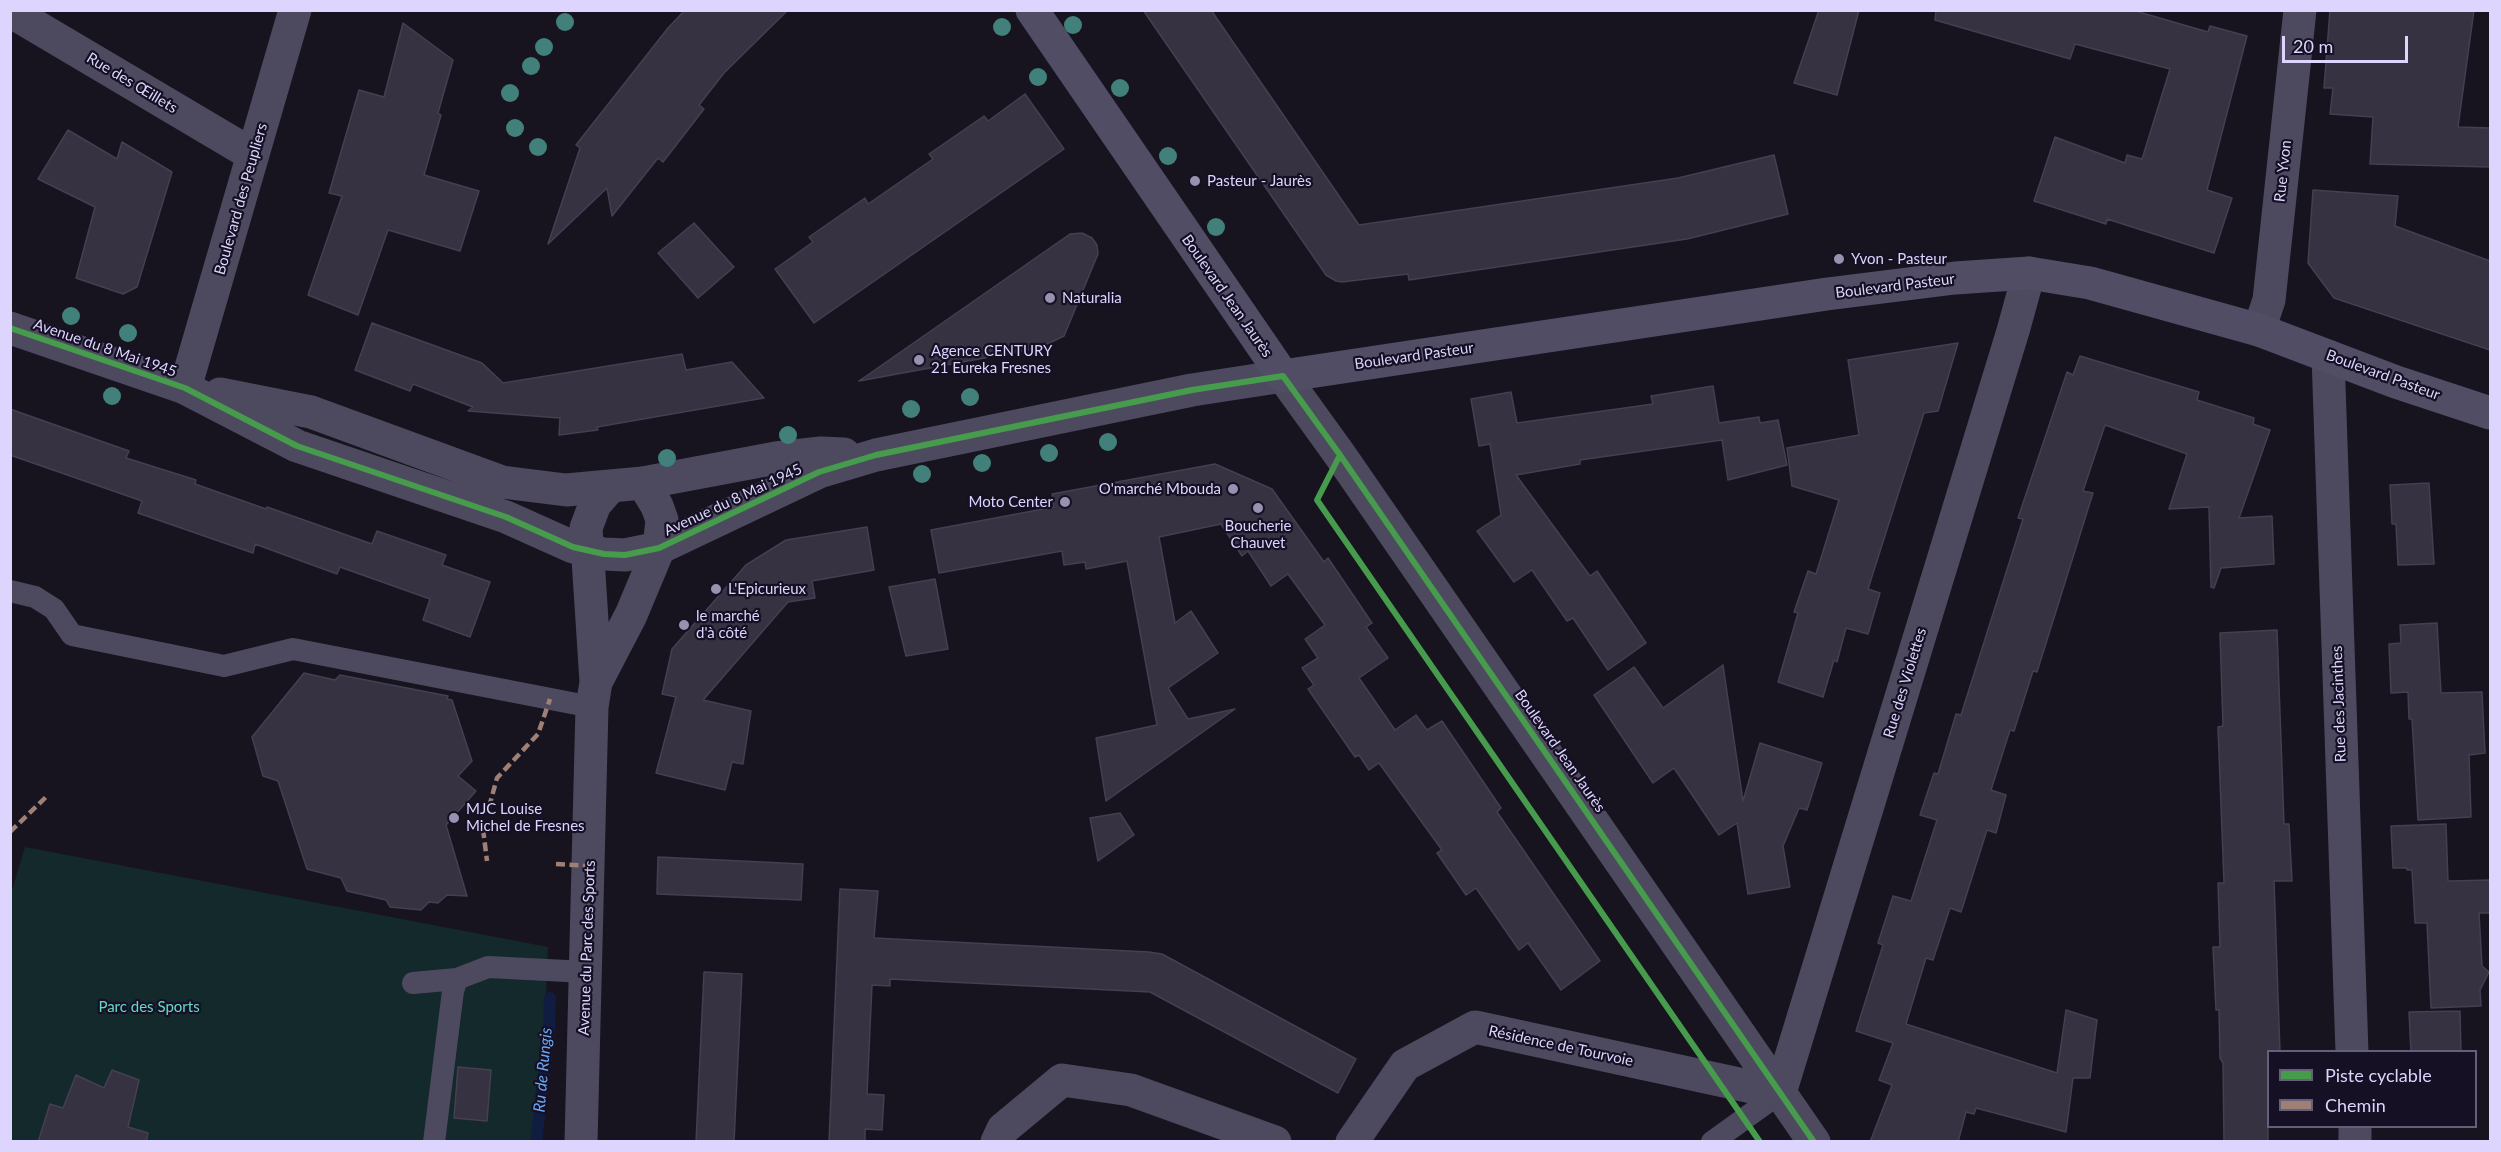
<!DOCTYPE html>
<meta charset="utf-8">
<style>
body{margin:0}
#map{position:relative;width:2501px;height:1152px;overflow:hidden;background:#17141f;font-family:Lato,sans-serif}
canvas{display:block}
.frame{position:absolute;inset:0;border:12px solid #ddd5fd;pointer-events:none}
.legend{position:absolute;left:2267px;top:1050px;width:210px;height:78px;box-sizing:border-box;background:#151024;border:2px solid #655f7b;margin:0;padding:8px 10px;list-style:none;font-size:18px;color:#ddd5fd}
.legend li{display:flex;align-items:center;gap:12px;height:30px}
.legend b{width:30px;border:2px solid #655f7b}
.scale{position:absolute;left:2282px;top:36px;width:126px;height:27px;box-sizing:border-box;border:3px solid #ddd5fd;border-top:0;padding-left:8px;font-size:18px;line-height:21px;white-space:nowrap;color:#ddd5fd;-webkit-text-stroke:4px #151024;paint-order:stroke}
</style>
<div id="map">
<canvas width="2501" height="1152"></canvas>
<div class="frame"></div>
<ul class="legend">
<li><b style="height:8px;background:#469c4c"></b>Piste cyclable</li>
<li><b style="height:8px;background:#9e8076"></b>Chemin</li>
</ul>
<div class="scale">20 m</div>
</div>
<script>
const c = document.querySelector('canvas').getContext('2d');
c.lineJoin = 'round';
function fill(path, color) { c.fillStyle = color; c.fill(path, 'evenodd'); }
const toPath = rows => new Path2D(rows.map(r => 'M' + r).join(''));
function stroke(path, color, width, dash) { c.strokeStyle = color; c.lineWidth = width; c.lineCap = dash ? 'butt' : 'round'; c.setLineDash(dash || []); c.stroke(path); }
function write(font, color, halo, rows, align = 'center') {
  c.font = font + ' Lato,sans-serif'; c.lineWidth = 4.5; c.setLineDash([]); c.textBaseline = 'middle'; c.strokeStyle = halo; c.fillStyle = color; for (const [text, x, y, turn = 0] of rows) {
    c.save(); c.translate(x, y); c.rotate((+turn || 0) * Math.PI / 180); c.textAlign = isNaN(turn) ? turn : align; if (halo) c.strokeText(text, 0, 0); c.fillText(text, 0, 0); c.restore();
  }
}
const green = toPath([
 [25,847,548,947,540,1141,11,1141,10,897]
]);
const stream = toPath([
 [536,1142,549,1030,550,998]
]);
const building = toPath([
 [685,10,788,10,724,73,699,105,704,109,663,162,658,158,612,216,607,188,548,244,580,148,576,145,668,28,685,10],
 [1143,10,1211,10,1359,225,1678,178,1774,155,1788,214,1687,239,1409,280,1408,274,1342,282,1336,281,1326,275,1143,10],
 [1819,10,1859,10,1837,95,1794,83,1819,10],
 [1936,10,2132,10,2208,32,2210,26,2247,36,2207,190,2232,198,2214,253,2107,219,2106,224,2034,201,2055,137,2125,163,2127,155,2142,159,2170,69,2075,44,2070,59,1935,20,1936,10],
 [2330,10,2474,10,2458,127,2490,128,2490,167,2370,164,2373,117,2330,114,2333,88,2324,88,2330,10],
 [403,23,453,60,438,113,441,115,424,175,479,191,460,251,388,230,358,315,308,295,342,196,329,193,359,90,384,97,403,23],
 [1025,94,1064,149,814,323,775,269,813,242,809,237,865,198,868,204,933,159,929,154,984,116,988,121,1025,94],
 [68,130,117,159,122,142,172,172,137,287,123,294,76,278,95,207,38,179,68,130],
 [2313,190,2398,196,2395,226,2490,261,2490,350,2334,298,2308,263,2313,190],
 [694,223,734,267,698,298,658,253,694,223],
 [1082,233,1092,238,1097,245,1098,254,1064,336,1039,348,859,381,1070,234,1082,233],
 [372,323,482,363,503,383,682,354,686,370,732,362,764,398,597,427,598,430,559,435,560,418,468,411,473,407,413,384,410,391,355,370,372,323],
 [1958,343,1938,411,1924,413,1868,589,1880,593,1868,634,1846,628,1837,662,1834,660,1823,697,1778,682,1798,613,1794,612,1808,571,1816,574,1839,500,1792,486,1787,448,1859,435,1848,360,1958,343],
 [2080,356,2199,392,2197,400,2254,418,2253,424,2270,430,2239,518,2272,516,2274,564,2221,568,2214,588,2211,587,2209,507,2169,509,2187,454,2105,425,2083,491,2093,493,2037,672,2033,671,2014,731,2010,730,1991,790,2006,795,1996,833,1987,830,1961,912,1950,908,1933,960,1926,958,1906,1024,2057,1073,2066,1010,2097,1020,2090,1078,2073,1078,2066,1132,1976,1108,1974,1114,1966,1112,1958,1142,1870,1142,1892,1085,1879,1080,1893,1043,1856,1031,1883,945,1878,943,1893,896,1911,901,1937,820,1920,815,1934,773,1938,774,1956,714,1961,715,2023,519,2018,518,2067,372,2073,375,2080,356],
 [1713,386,1719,423,1759,417,1760,423,1778,420,1787,465,1728,480,1722,440,1580,460,1580,464,1516,475,1590,576,1597,571,1646,643,1608,670,1573,618,1567,621,1532,570,1514,582,1477,531,1501,515,1490,444,1479,446,1471,399,1511,392,1517,423,1653,404,1651,396,1713,386],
 [10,409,129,451,126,458,196,480,195,484,266,509,267,507,372,544,377,531,446,555,442,565,490,582,470,637,423,620,430,599,340,567,337,574,255,544,253,553,138,513,142,501,10,455,10,409],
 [1215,464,1272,489,1324,562,1328,558,1372,623,1366,627,1388,658,1359,678,1395,730,1416,715,1427,730,1442,721,1501,808,1497,812,1600,961,1561,990,1528,943,1519,950,1476,888,1466,895,1437,853,1442,850,1379,763,1369,770,1359,755,1355,757,1308,689,1314,685,1302,668,1318,658,1305,639,1325,625,1288,574,1271,586,1248,551,1242,556,1221,524,1159,537,1175,623,1191,611,1218,653,1168,688,1188,719,1235,709,1106,801,1096,738,1157,725,1127,561,1086,569,1085,562,1064,565,1062,551,939,573,931,530,1054,507,1052,494,1215,464],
 [2429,483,2434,564,2398,565,2396,524,2392,524,2390,485,2429,483],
 [867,527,874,570,812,581,815,598,788,602,703,700,751,711,743,764,732,762,725,790,656,773,676,697,662,694,672,649,746,565,786,540,867,527],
 [935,579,948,649,906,656,889,587,935,579],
 [2437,623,2441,693,2482,692,2485,753,2469,755,2471,817,2418,820,2412,719,2409,719,2408,692,2391,693,2389,644,2401,643,2400,625,2437,623],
 [2277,630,2284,824,2289,824,2292,881,2274,881,2280,1052,2268,1052,2268,1142,2224,1142,2223,1063,2220,1058,2219,1010,2216,1010,2213,947,2220,947,2218,883,2224,883,2218,727,2223,726,2220,633,2277,630],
 [1723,665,1743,801,1760,743,1822,763,1807,810,1799,808,1783,846,1790,887,1748,894,1737,823,1719,835,1674,768,1653,783,1594,695,1634,667,1663,708,1723,665],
 [304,673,335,680,340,675,448,696,447,699,452,700,472,761,458,776,476,791,446,825,467,896,447,895,438,903,429,902,421,910,390,907,386,900,347,891,341,878,307,869,278,781,263,776,252,737,304,673],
 [1120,813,1134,835,1098,861,1090,818,1120,813],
 [2446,824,2448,881,2490,880,2490,913,2479,913,2482,966,2489,972,2480,990,2481,1006,2431,1008,2427,923,2415,923,2412,870,2407,870,2407,868,2393,868,2391,826,2446,824],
 [658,857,803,864,801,900,657,894,658,857],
 [840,889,878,891,874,938,1149,952,1162,954,1356,1059,1338,1093,1150,992,890,979,890,986,872,985,867,1094,884,1095,882,1130,865,1129,865,1142,829,1142,840,889],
 [704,972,742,974,734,1142,696,1142,704,972],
 [2460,1011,2461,1052,2411,1052,2409,1012,2460,1011],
 [458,1067,491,1070,487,1121,454,1118,458,1067],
 [112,1070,139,1080,128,1127,148,1133,146,1142,38,1142,50,1104,63,1108,76,1075,104,1088,112,1070]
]);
const service = toPath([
 [10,591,35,597,54,609,72,635,224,666,293,649,592,707],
 [413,983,457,979,488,967,586,972],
 [434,1142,453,991,457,979],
 [1712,1142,1780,1093]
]);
const minor = toPath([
 [10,11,253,155],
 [2259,330,2269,300,2300,10],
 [2328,356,2352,1052],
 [185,388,295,10],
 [596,682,631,615,659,548,662,520,657,506,643,483],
 [2355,1126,2355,1142],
 [581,1142,592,707,596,682,586,528,595,504,610,487],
 [997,1142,1003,1129,1062,1080,1131,1090,1275,1142],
 [1352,1142,1405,1065,1475,1027,1780,1093,2013,331,2029,273]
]);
const tertiary = toPath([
 [10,328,185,388,297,446,506,517,573,547,604,554,625,555,659,548,819,472,876,455,1192,390,1283,376,1340,455,1814,1142],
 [220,394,311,412,502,482,566,490,643,483,776,458,821,453,844,454]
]);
const secondary = toPath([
 [1032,10,1283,376,1827,294,1955,278,2029,273,2090,283,2259,330,2396,382,2490,413]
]);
const quiet = toPath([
 [489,807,497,778,538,734,550,699],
 [483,829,487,861],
 [10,832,46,797],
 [556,864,589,866]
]);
const cycleway = toPath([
 [10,328,185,388,297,446,506,517,573,547,604,554,625,555,659,548,819,472,876,455,1192,390,1283,376,1340,455,1814,1142],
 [1340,455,1317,500,1760,1142]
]);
const trees = [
 [565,22],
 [1073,25],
 [1002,27],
 [544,47],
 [531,66],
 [1038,77],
 [1120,88],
 [510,93],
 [515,128],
 [538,147],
 [1168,156],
 [1216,227],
 [71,316],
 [128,333],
 [112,396],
 [970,397],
 [911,409],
 [788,435],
 [1108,442],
 [1049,453],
 [667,458],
 [982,463],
 [922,474]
];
const markers = [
 [1195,181,6,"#9891af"],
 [1839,259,6,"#9891af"],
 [1050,298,6,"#9891af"],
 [919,360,6,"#9891af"],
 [1233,489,6,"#9891af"],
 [1065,502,6,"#9891af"],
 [1258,508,6,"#9891af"],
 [716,589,6,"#9891af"],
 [684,625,6,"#9891af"],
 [454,818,6,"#9891af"]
];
const streetNames = [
 ["Rue des Œillets",132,83,31],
 ["Rue Yvon",2283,171,-84],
 ["Boulevard des Peupliers",241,199,-74],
 ["Boulevard Pasteur",1895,286,-7],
 ["Boulevard Jean Jaurès",1227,296,55],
 ["Avenue du 8 Mai 1945",105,348,19],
 ["Boulevard Pasteur",1414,356,-8],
 ["Boulevard Pasteur",2383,375,20],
 ["Avenue du 8 Mai 1945",733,500,-25],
 ["Rue des Violettes",1905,683,-73],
 ["Rue des Jacinthes",2339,704,-92],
 ["Boulevard Jean Jaurès",1560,751,55],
 ["Avenue du Parc des Sports",587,948,-88],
 ["Résidence de Tourvoie",1561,1046,12]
];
const poiNames = [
 ["Pasteur - Jaurès",1207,181],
 ["Yvon - Pasteur",1851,259],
 ["Naturalia",1062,298],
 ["Agence CENTURY",931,351],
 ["21 Eureka Fresnes",931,368],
 ["O'marché Mbouda",1221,489,"right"],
 ["Moto Center",1053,502,"right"],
 ["Boucherie",1258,526,"center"],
 ["Chauvet",1258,543,"center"],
 ["L'Epicurieux",728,589],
 ["le marché",696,616],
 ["d'à côté",696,633],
 ["MJC Louise",466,809],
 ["Michel de Fresnes",466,826]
];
const parkNames = [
 ["Parc des Sports",149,1007]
];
const waterNames = [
 ["Ru de Rungis",543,1070,-85]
];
fill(green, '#14292b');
stroke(stream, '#101d41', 12);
fill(building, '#363241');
stroke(building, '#443f52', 1.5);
stroke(service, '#4d4a5f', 22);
stroke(minor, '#4d4a5f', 33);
stroke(tertiary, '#4d4a5f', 33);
stroke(secondary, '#504d65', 33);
stroke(quiet, '#9e8076', 4.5, [9, 4.5]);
stroke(cycleway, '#469c4c', 6);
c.fillStyle = '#42807b';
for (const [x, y] of trees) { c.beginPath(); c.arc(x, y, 9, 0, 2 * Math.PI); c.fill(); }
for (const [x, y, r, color] of markers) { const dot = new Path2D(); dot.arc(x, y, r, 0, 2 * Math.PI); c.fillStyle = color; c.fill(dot); stroke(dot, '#151024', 2); }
write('15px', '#ddd5fd', '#151024', streetNames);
write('15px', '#ddd5fd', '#151024', poiNames, 'left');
write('15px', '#65d9c6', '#151024', parkNames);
write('italic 16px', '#69a9f7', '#151024', waterNames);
</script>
